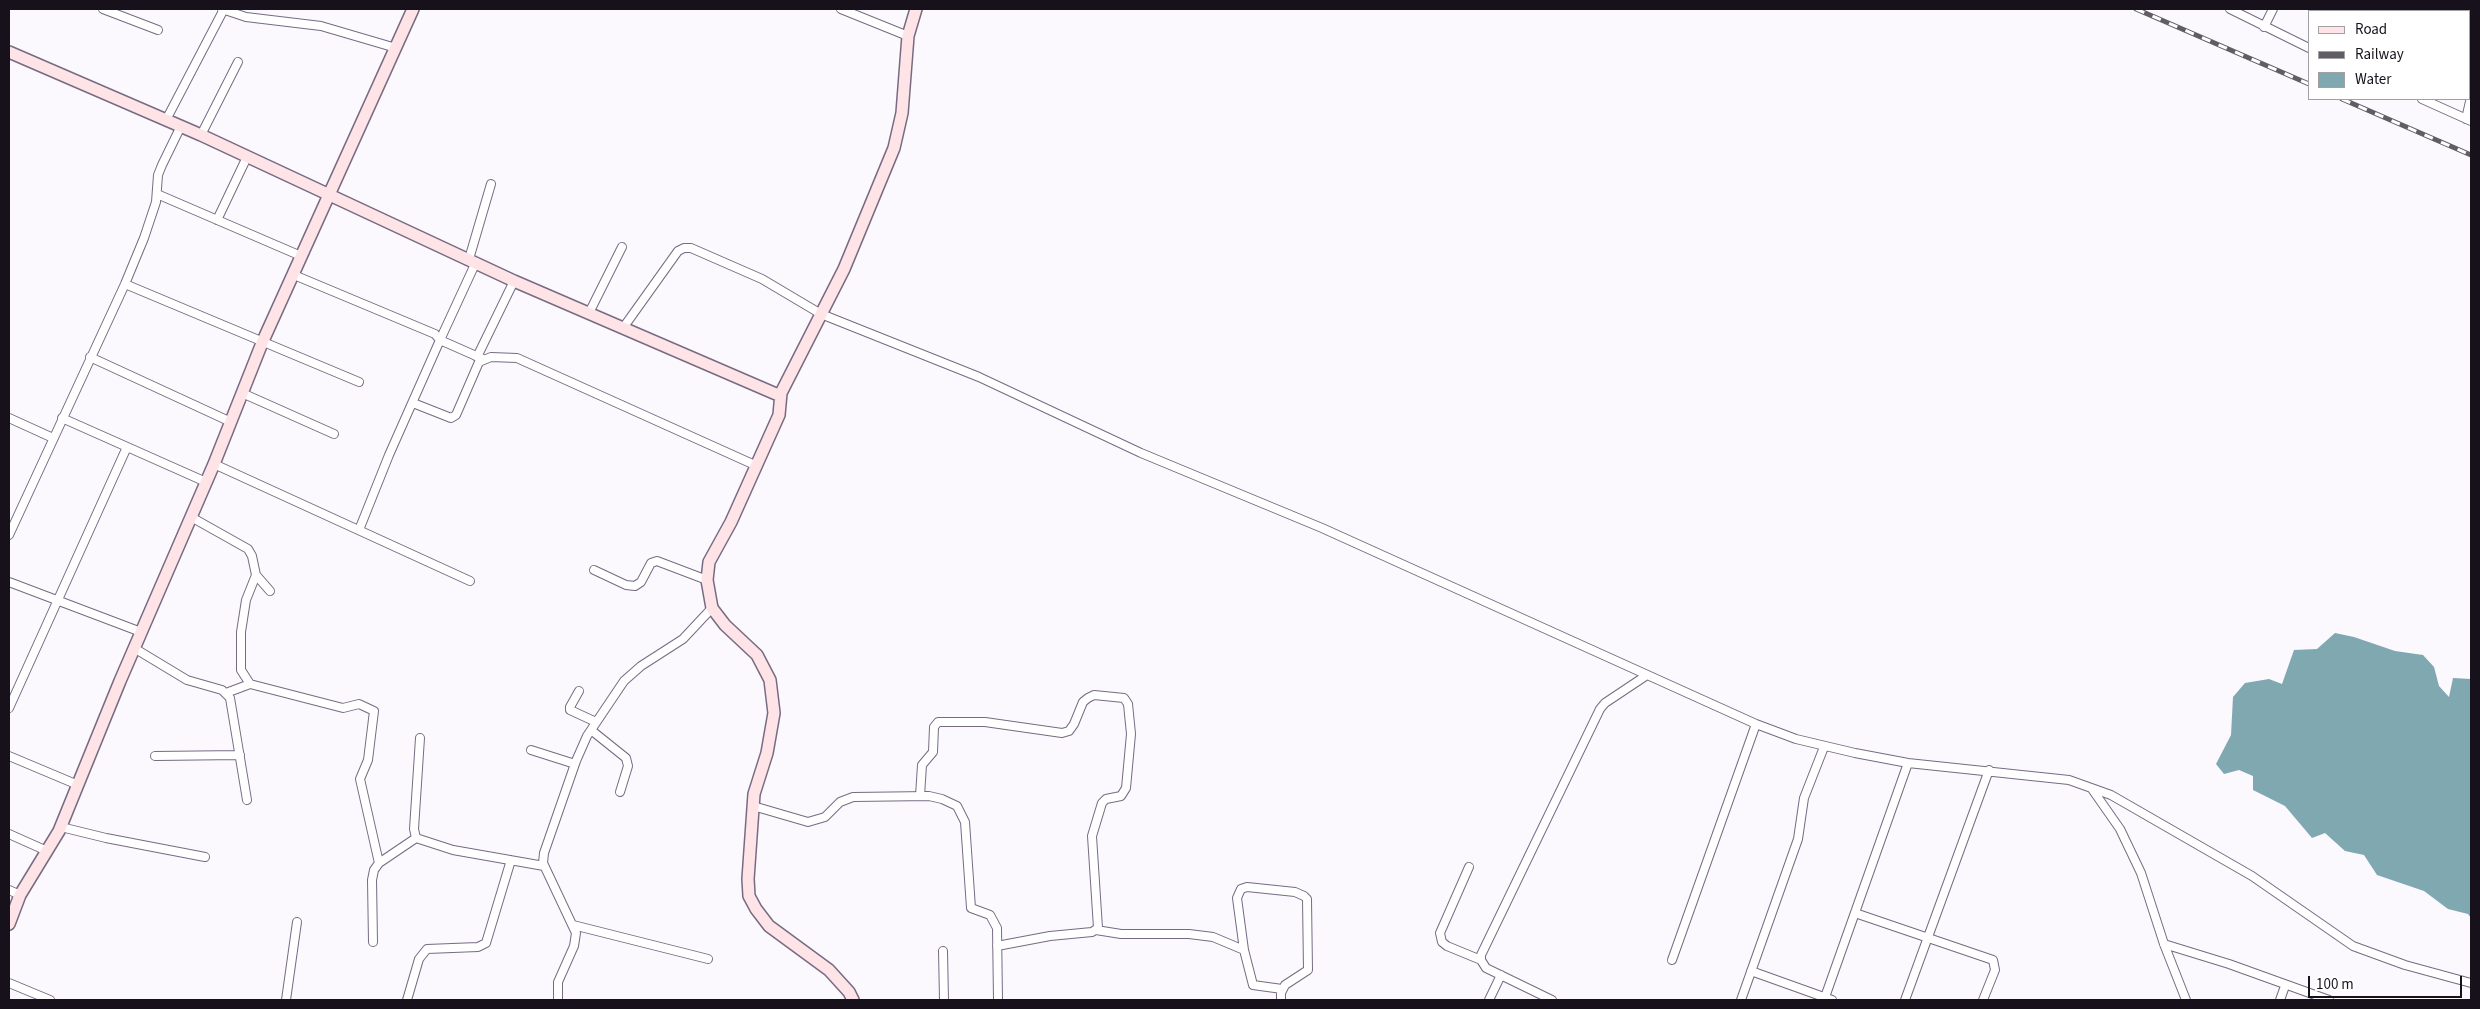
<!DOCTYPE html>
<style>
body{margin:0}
#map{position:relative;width:2480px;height:1009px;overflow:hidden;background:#fbf8fe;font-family:"Source Sans 3",sans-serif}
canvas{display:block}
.frame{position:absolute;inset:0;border:10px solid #16111b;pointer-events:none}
.legend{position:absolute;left:2308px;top:10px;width:162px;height:90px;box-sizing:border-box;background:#fff;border:1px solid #a2a0a4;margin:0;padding:6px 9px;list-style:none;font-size:15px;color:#16111b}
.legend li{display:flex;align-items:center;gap:10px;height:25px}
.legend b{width:25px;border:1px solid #a2a0a4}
.scale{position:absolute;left:2308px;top:976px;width:154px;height:22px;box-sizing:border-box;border:2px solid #16111b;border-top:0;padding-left:6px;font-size:15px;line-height:18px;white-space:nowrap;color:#16111b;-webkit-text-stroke:4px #fff;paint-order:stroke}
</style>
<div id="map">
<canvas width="2480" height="1009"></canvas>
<div class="frame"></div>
<ul class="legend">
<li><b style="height:6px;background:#fee4e6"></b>Road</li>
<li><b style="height:6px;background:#615d65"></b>Railway</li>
<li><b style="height:14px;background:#7fa8b1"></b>Water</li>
</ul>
<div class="scale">100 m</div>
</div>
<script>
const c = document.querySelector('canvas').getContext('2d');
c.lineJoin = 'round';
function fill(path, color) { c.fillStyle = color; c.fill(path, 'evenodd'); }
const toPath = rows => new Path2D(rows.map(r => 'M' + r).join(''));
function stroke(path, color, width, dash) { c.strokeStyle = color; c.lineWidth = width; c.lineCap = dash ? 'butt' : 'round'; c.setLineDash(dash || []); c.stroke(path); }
const water = toPath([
 [2335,633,2354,637,2395,651,2423,655,2434,667,2439,686,2449,697,2453,678,2471,679,2471,918,2468,914,2448,909,2424,891,2377,875,2364,855,2345,851,2325,833,2312,838,2285,806,2253,790,2253,776,2239,770,2224,774,2216,764,2231,735,2233,697,2245,683,2269,679,2282,684,2294,650,2317,649]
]);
const street = toPath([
 [103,9,158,30],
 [222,9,246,17,321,26,396,48],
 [841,9,908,36],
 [2230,9,2309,48],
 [2416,9,2416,11],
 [2462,9,2462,11],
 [2370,11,2370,9],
 [2448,11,2449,9],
 [2264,27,2273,9],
 [2469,46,2471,58],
 [2422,99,2471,121],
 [2466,119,2471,97],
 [166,120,224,9],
 [201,135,238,62],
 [157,194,301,256],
 [217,220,247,157],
 [469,259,491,184],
 [476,262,440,340,483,359],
 [294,275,435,334,440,340,389,455,359,530],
 [125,284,359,382],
 [589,313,622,247],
 [623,328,678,251,684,248,691,248,762,279,821,314,979,377,1141,453,1322,528,1756,724,1796,739,1855,753,1908,763,2069,780,2111,795,2252,876,2353,946,2405,965,2471,983],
 [90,357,231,422],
 [477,357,514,281],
 [242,393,334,434],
 [413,403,451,418,456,415,479,362,491,357,517,358,757,466],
 [9,418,53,438],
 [62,418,206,482],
 [214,464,470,581],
 [191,517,248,549,252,556,256,575,270,591],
 [9,535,125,284,144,238,156,202,158,175,162,165,181,126],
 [594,570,626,585,635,586,641,582,651,563,657,561,707,580],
 [256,575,246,600,241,632,241,670,250,684,343,708,359,704,374,711,368,760,360,779,379,863],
 [9,582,141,632],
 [134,648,187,680,222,690,230,698,247,800],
 [579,691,570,707,570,710,596,722],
 [226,693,250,684],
 [9,708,127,447],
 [591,730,626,758,628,766,620,792],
 [420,738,414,829,416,838,453,850,544,866],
 [531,750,575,764],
 [9,756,78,785],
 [155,756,240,755],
 [2092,789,2120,829,2141,873,2164,944,2186,1000],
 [920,796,922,765,933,752,934,727,938,722,985,722,1062,733,1069,731,1074,724,1083,702,1088,698,1094,695,1124,698,1128,704,1131,734,1126,788,1121,796,1106,799,1102,803,1092,836,1098,928,1092,932,1050,936,997,946],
 [753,806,808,822,825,817,840,802,853,797,929,796,942,799,957,806,965,822,971,908,990,915,997,928,998,1000],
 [61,827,106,838,205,857],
 [9,834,47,851],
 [1469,867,1440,933,1442,942,1447,946,1481,960],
 [9,890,20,895],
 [1855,913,1993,960,1995,970,1983,1000],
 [573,925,708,959],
 [1096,930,1121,934,1189,934,1213,937,1244,950,1253,985,1282,989],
 [373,942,372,880,374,870,379,863,416,838],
 [2164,944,2229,964,2329,1000],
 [1244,950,1237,898,1241,889,1247,887,1295,892,1304,896,1307,899,1308,970,1285,985,1281,993,1281,1000],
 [943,951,944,1000],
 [1672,960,1756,724],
 [1751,971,1832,1000],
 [9,983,50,1000],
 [286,1000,297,922],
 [407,1000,419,959,427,949,478,947,486,943,511,860],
 [558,1000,558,982,574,946,576,933,543,863,544,853,576,761,587,736,624,681,641,666,683,639,712,608],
 [1489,1000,1501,975],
 [1552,1000,1486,968,1481,960,1481,955,1600,709,1605,703,1647,675],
 [1741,1000,1798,839,1804,798,1824,747],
 [1824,1000,1908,763],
 [1905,1000,1989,770],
 [2280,1000,2285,986]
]);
const secondary = toPath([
 [9,52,201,135,514,281,776,394,781,393,844,269,894,148,902,113,908,36,916,9],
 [781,393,779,415,731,522,709,562,707,580,712,608,725,625,757,655,770,680,774,713,767,753,754,794,748,879,749,896,756,909,769,926,829,970,849,992,853,1000],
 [9,924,20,895,59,831,120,681,214,464,262,343,413,9]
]);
const rail = toPath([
 [2136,9,2309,84],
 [2342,99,2471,155]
]);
fill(water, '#7fa8b1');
stroke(street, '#776b83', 10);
stroke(secondary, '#776b83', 14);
stroke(street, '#fff', 8);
stroke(secondary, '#fee4e6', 11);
stroke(rail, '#615d65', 5);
stroke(rail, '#fff', 3, [9]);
</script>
